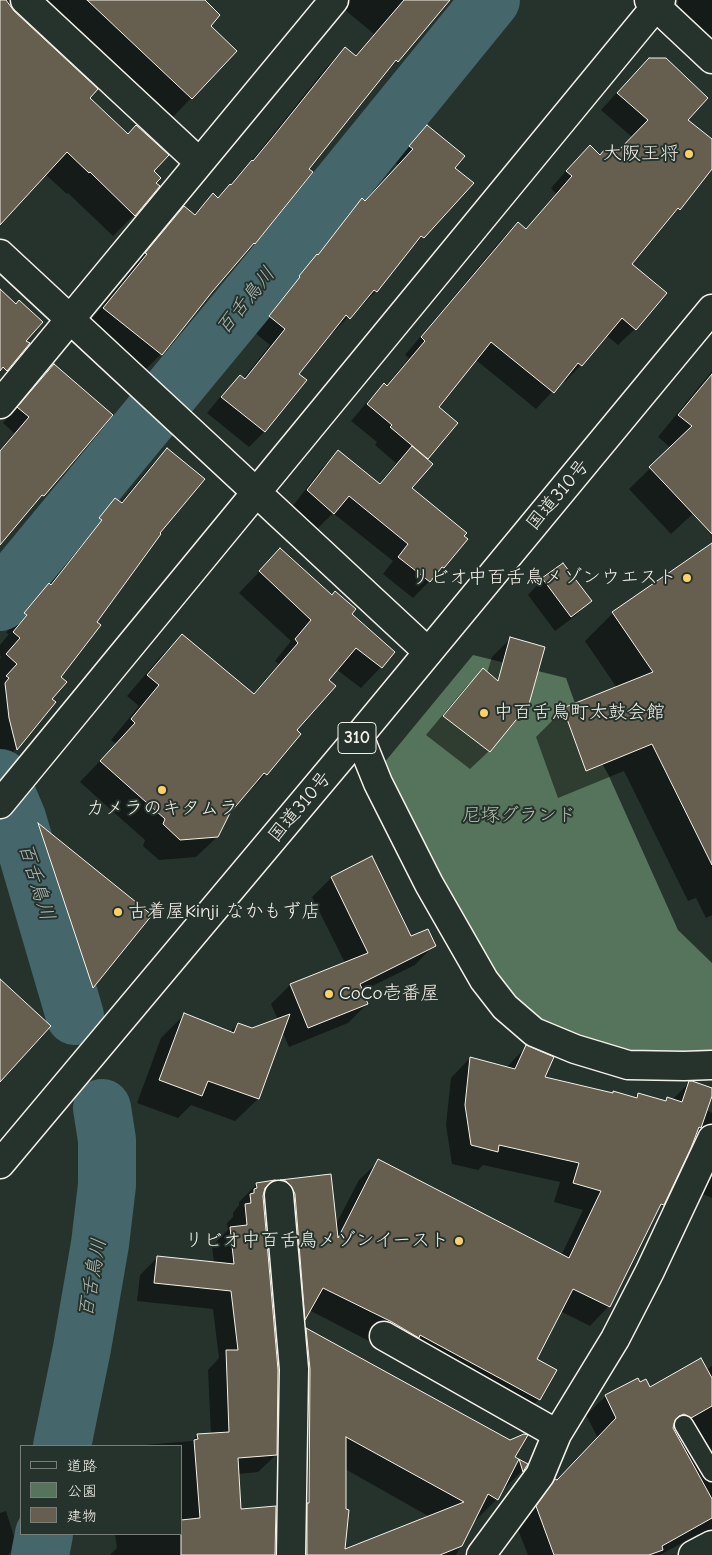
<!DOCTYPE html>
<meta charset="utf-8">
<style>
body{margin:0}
#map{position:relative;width:712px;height:1555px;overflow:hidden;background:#26332d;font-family:"Comic Neue","Klee One",sans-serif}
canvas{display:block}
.legend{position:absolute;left:20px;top:1445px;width:162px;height:90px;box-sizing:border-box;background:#26332d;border:1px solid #787f78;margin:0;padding:6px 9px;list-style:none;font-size:15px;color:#f4f1e8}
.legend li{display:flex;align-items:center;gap:10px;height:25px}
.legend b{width:25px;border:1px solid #787f78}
</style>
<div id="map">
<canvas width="712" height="1555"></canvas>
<ul class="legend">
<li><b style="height:6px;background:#26332d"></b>道路</li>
<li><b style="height:14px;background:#56735b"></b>公園</li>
<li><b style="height:14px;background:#665e4f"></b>建物</li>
</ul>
</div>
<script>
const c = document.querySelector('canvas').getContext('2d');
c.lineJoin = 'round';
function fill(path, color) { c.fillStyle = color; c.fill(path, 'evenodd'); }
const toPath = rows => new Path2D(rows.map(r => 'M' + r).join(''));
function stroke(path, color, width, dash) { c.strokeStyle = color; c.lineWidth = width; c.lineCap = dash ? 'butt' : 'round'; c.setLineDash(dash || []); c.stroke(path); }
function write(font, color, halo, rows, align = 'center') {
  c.font = font + ' "Comic Neue","Klee One",sans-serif'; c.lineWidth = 4; c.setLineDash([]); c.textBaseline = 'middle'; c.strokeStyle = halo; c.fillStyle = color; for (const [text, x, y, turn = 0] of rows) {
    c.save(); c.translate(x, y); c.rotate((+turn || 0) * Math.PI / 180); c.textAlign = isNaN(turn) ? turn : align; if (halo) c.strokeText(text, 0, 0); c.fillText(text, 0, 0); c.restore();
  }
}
const green = toPath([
 [473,655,566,678,587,737,608,774,678,930,712,963,712,1051,627,1053,540,1026,511,1001,481,956,384,763]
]);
const shadow = toPath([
 [8,0,13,12,152,171,134,215,113,236,68,193,67,194,45,174,0,222,0,8],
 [37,0,203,0,209,26,236,51,170,120],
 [333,0,449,0,397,61,378,80,307,169,254,243,241,257,161,354,141,374,84,328,128,275,126,274,164,228,184,208,193,215,213,195,217,199,258,153,325,69,345,49,354,57,374,34],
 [678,0,712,0,712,56,680,28],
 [632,76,712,141,712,168,679,209,662,225,630,264,635,329,618,345,606,335,581,365,565,382,563,380,536,409,476,360,437,407,456,424,425,460,411,489,466,539,443,567,413,598,383,574,393,561,333,513,317,529,292,507,322,468,339,452,379,484,396,463,375,445,377,442,351,421,367,402,384,385,386,386,409,358,405,355,501,240,518,223,525,230,556,194,551,188,573,163,599,156,613,157,632,137,601,110],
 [427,126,454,168,472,183,407,253,376,291,361,307,359,305,333,333,332,332,298,375,305,380,264,432,249,447,207,413,224,392,240,376,243,379,270,345,254,332,285,293,284,292,310,263,347,215,362,200,364,202,398,165,395,162],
 [54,365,43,495,0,543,0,450,14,433,3,423,39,380],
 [712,371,712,496,671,534,629,489,671,448,658,437],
 [167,449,158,533,95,622,59,677,50,699,54,702,16,749,0,765,0,659,1,657,0,656,0,645,9,634,6,633,30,603,49,584,84,540,81,538,96,518,115,499,120,503,148,469],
 [712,545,712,915,706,918,696,898,688,901,624,771,558,798,536,737,564,709,617,688,585,641,613,613],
 [280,550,350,614,381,667,361,688,336,669,328,680,266,774,246,795,244,794,229,812,217,837,196,857,159,860,143,846,145,840,80,782,116,744,111,740,139,706,127,696,161,656,182,636,252,695,279,664,275,661,291,641,239,593],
 [563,564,590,601,575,616,555,631,528,595,543,579],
 [511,638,489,751,470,769,426,735,465,688,483,670,487,673,492,657],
 [39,825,150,915,92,987,70,1008,17,847],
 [331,878,410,937,434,945,415,965,362,991,367,1004,348,1023,289,1047,282,1031,258,1099,235,1121,191,1105,178,1118,137,1103,161,1038,184,1015,230,1032,238,1024,252,1029,278,1020,271,1004,290,985,345,963,312,897],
 [526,1047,544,1078,634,1098,638,1094,664,1102,667,1098,672,1100,689,1083,712,1089,706,1110,712,1113,712,1198,695,1191,699,1144,692,1142,663,1204,655,1212,609,1306,590,1326,560,1311,535,1359,539,1399,520,1419,309,1310,304,1319,286,1338,266,1200,262,1199,281,1181,330,1175,335,1226,359,1180,379,1161,561,1256,583,1210,554,1202,560,1182,483,1165,478,1170,452,1164,446,1125,451,1078,470,1058,506,1068],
 [271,1182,263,1190,262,1196,276,1455,258,1472,238,1474,240,1510,274,1555,110,1555,117,1548,115,1534,181,1534,181,1446,132,1446,192,1441,198,1435,211,1434,208,1370,219,1358,213,1309,137,1301,140,1275,158,1257,214,1264,212,1246,228,1230,227,1223,233,1217,233,1213,239,1205,239,1202,257,1184],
 [306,1330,526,1464,522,1471,501,1492,497,1499,476,1520,474,1519,456,1555,286,1555,285,1351],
 [345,1469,430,1517,343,1550],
 [712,1366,712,1533,701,1539,698,1534,660,1555,528,1555,517,1527,536,1500,598,1438,586,1415,606,1396,640,1384,650,1388,706,1370],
 [6,1511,17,1546,8,1555,0,1555,0,1513]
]);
const river = toPath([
 [0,602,22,572,286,252,491,0],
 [0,778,17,818,75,1016],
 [62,1446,82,1348,100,1244,107,1185,107,1140,102,1108],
 [40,1555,44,1534]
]);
const building = toPath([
 [0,0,6,0,14,11,98,89,90,98,128,134,136,125,169,155,154,171,161,178,156,183,160,186,135,216,90,172,89,173,67,152,0,225,0,0],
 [87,0,205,0,220,15,211,26,237,51,192,99,87,0],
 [404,0,450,0,398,62,396,60,309,169,313,172,255,244,254,243,212,292,162,355,103,308,147,254,145,253,184,206,195,215,213,193,218,198,230,184,231,185,252,160,253,161,272,138,345,47,356,56,404,0],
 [649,58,666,58,708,98,688,120,712,139,712,169,680,210,678,208,632,264,667,293,636,330,622,318,582,366,578,363,554,393,491,342,439,407,458,423,428,459,390,427,392,425,367,404,384,383,387,386,425,341,421,337,518,222,526,229,572,176,566,171,590,145,600,155,605,149,613,156,648,120,617,93,649,58],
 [427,125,465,156,455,168,474,183,424,238,421,236,377,292,374,290,350,319,346,315,299,374,307,380,265,432,221,397,240,375,245,379,285,329,269,316,300,277,299,276,317,254,318,255,362,198,365,201,413,149,409,146,427,125],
 [0,289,16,304,19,300,43,322,26,341,30,343,7,371,3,367,0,371,0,289],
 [54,364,113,415,44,496,42,495,0,545,0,451,29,417,17,407,54,364],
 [712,374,712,534,649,467,692,426,678,415,712,374],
 [412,446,433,464,412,488,467,533,464,536,468,539,444,568,442,567,430,582,398,557,408,544,349,496,334,514,307,490,338,450,380,484,412,446],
 [167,448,205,479,160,533,161,534,97,622,101,625,61,677,67,682,52,699,56,702,17,750,9,718,5,683,9,678,6,676,17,664,6,654,20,638,13,632,27,615,24,613,49,583,51,585,102,520,99,518,115,498,122,503,167,448],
 [712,543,712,865,652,744,586,771,563,708,653,672,612,612,712,543],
 [280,548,332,595,335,591,356,609,352,614,395,652,382,668,356,648,329,680,336,686,297,730,301,734,267,775,264,773,230,813,218,837,180,840,163,824,165,819,100,761,135,723,131,719,159,685,147,675,182,634,254,694,298,643,295,639,311,620,259,571,280,548],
 [563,563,592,601,571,617,542,578,563,563],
 [510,637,545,647,529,704,490,752,443,716,483,668,498,681,510,637],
 [38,823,152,915,93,988,38,823],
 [372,856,411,936,428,929,436,946,360,984,368,1004,308,1028,290,984,368,953,331,877,372,856],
 [0,979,51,1026,0,1082,0,979],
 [184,1013,234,1033,238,1023,252,1028,290,1014,259,1099,208,1081,202,1096,159,1080,184,1013],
 [526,1045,554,1057,545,1077,613,1093,613,1091,637,1098,638,1093,666,1101,667,1097,682,1102,689,1081,692,1081,712,1088,712,1096,701,1128,699,1127,691,1148,664,1205,661,1204,610,1307,573,1289,537,1359,557,1370,540,1400,420,1335,419,1338,392,1322,323,1288,305,1320,295,1194,291,1186,286,1181,280,1180,331,1174,338,1238,378,1159,569,1258,601,1191,573,1183,579,1163,499,1145,498,1152,471,1145,465,1105,470,1057,515,1069,526,1045],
 [275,1180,270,1183,265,1188,263,1196,278,1370,277,1455,238,1458,241,1509,276,1506,275,1555,181,1555,181,1520,200,1518,194,1440,198,1439,197,1434,229,1432,226,1350,238,1350,231,1291,154,1283,157,1256,234,1264,230,1227,247,1225,245,1204,251,1203,250,1194,254,1193,254,1189,257,1188,256,1183,275,1180],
 [306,1328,510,1440,524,1434,528,1435,515,1457,528,1464,526,1467,523,1472,519,1459,498,1500,488,1494,462,1546,440,1555,307,1555,307,1503,309,1503,310,1369,306,1328],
 [346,1437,464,1502,345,1549,349,1510,346,1509,346,1437],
 [701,1358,712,1378,712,1406,691,1418,684,1414,679,1416,675,1420,673,1428,712,1499,712,1518,662,1546,663,1550,649,1555,554,1555,536,1506,555,1479,557,1480,616,1418,605,1395,638,1378,640,1382,646,1379,650,1387,701,1358]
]);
const service = toPath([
 [684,1425,712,1472]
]);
const minor = toPath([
 [25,0,199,162],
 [0,254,428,652],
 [0,404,334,0],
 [359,736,378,783,429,884,484,980,505,1007,534,1032,575,1049,628,1065,684,1066,712,1065],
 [0,804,661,0],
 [279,1195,294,1369,291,1555],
 [384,1336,557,1434],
 [481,1555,540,1475,557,1434,615,1339,650,1271,712,1139],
 [693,1555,712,1545]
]);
const tertiary = toPath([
 [649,0,712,59]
]);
const trunk = toPath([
 [0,1164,359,736,712,309]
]);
const markers = [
 [689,154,5,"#ffd166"],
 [687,578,5,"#ffd166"],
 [484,713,5,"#ffd166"],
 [162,790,5,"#ffd166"],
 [118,912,5,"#ffd166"],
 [329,994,5,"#ffd166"],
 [459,1241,5,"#ffd166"]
];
const shields = [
 [357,738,38]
];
const shieldNames = [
 ["310",357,738]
];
const poiNames = [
 ["大阪王将",679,154],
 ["リビオ中百舌鳥メゾンウエスト",677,578],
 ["中百舌鳥町太鼓会館",494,713,"left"],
 ["カメラのキタムラ",162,809,"center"],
 ["古着屋Kinji なかもず店",128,912,"left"],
 ["CoCo壱番屋",339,994,"left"],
 ["リビオ中百舌鳥メゾンイースト",449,1241]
];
const streetNames = [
 ["国道310号",558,495,-50],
 ["国道310号",300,807,-50]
];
const parkNames = [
 ["尼塚グランド",519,816]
];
const waterNames = [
 ["百舌鳥川",246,301,-51],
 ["百舌鳥川",36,882,73],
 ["百舌鳥川",93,1278,-80]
];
fill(green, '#56735b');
fill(shadow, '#0007');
stroke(river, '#45666b', 58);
fill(building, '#665e4f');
stroke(building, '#f4f1e8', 1);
stroke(service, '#f4f1e8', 21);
stroke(minor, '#f4f1e8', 31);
stroke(tertiary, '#f4f1e8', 31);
stroke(trunk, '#f4f1e8', 31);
stroke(service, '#26332d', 18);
stroke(minor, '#26332d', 28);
stroke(tertiary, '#26332d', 28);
stroke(trunk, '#26332d', 28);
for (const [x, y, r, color] of markers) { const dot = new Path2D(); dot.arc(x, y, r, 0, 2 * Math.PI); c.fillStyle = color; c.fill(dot); stroke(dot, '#26332d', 2); }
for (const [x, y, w] of shields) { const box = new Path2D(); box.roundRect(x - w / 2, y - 15.5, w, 31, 4); c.fillStyle = '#26332d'; c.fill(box); stroke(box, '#f4f1e8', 1); }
write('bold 18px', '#f4f1e8', null, shieldNames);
write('19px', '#f4f1e8', '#26332d', poiNames, 'right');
write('19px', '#f4f1e8', '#26332d', streetNames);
write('19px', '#b5bfb0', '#26332d', parkNames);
write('italic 20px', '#aeb9b6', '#26332d', waterNames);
</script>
